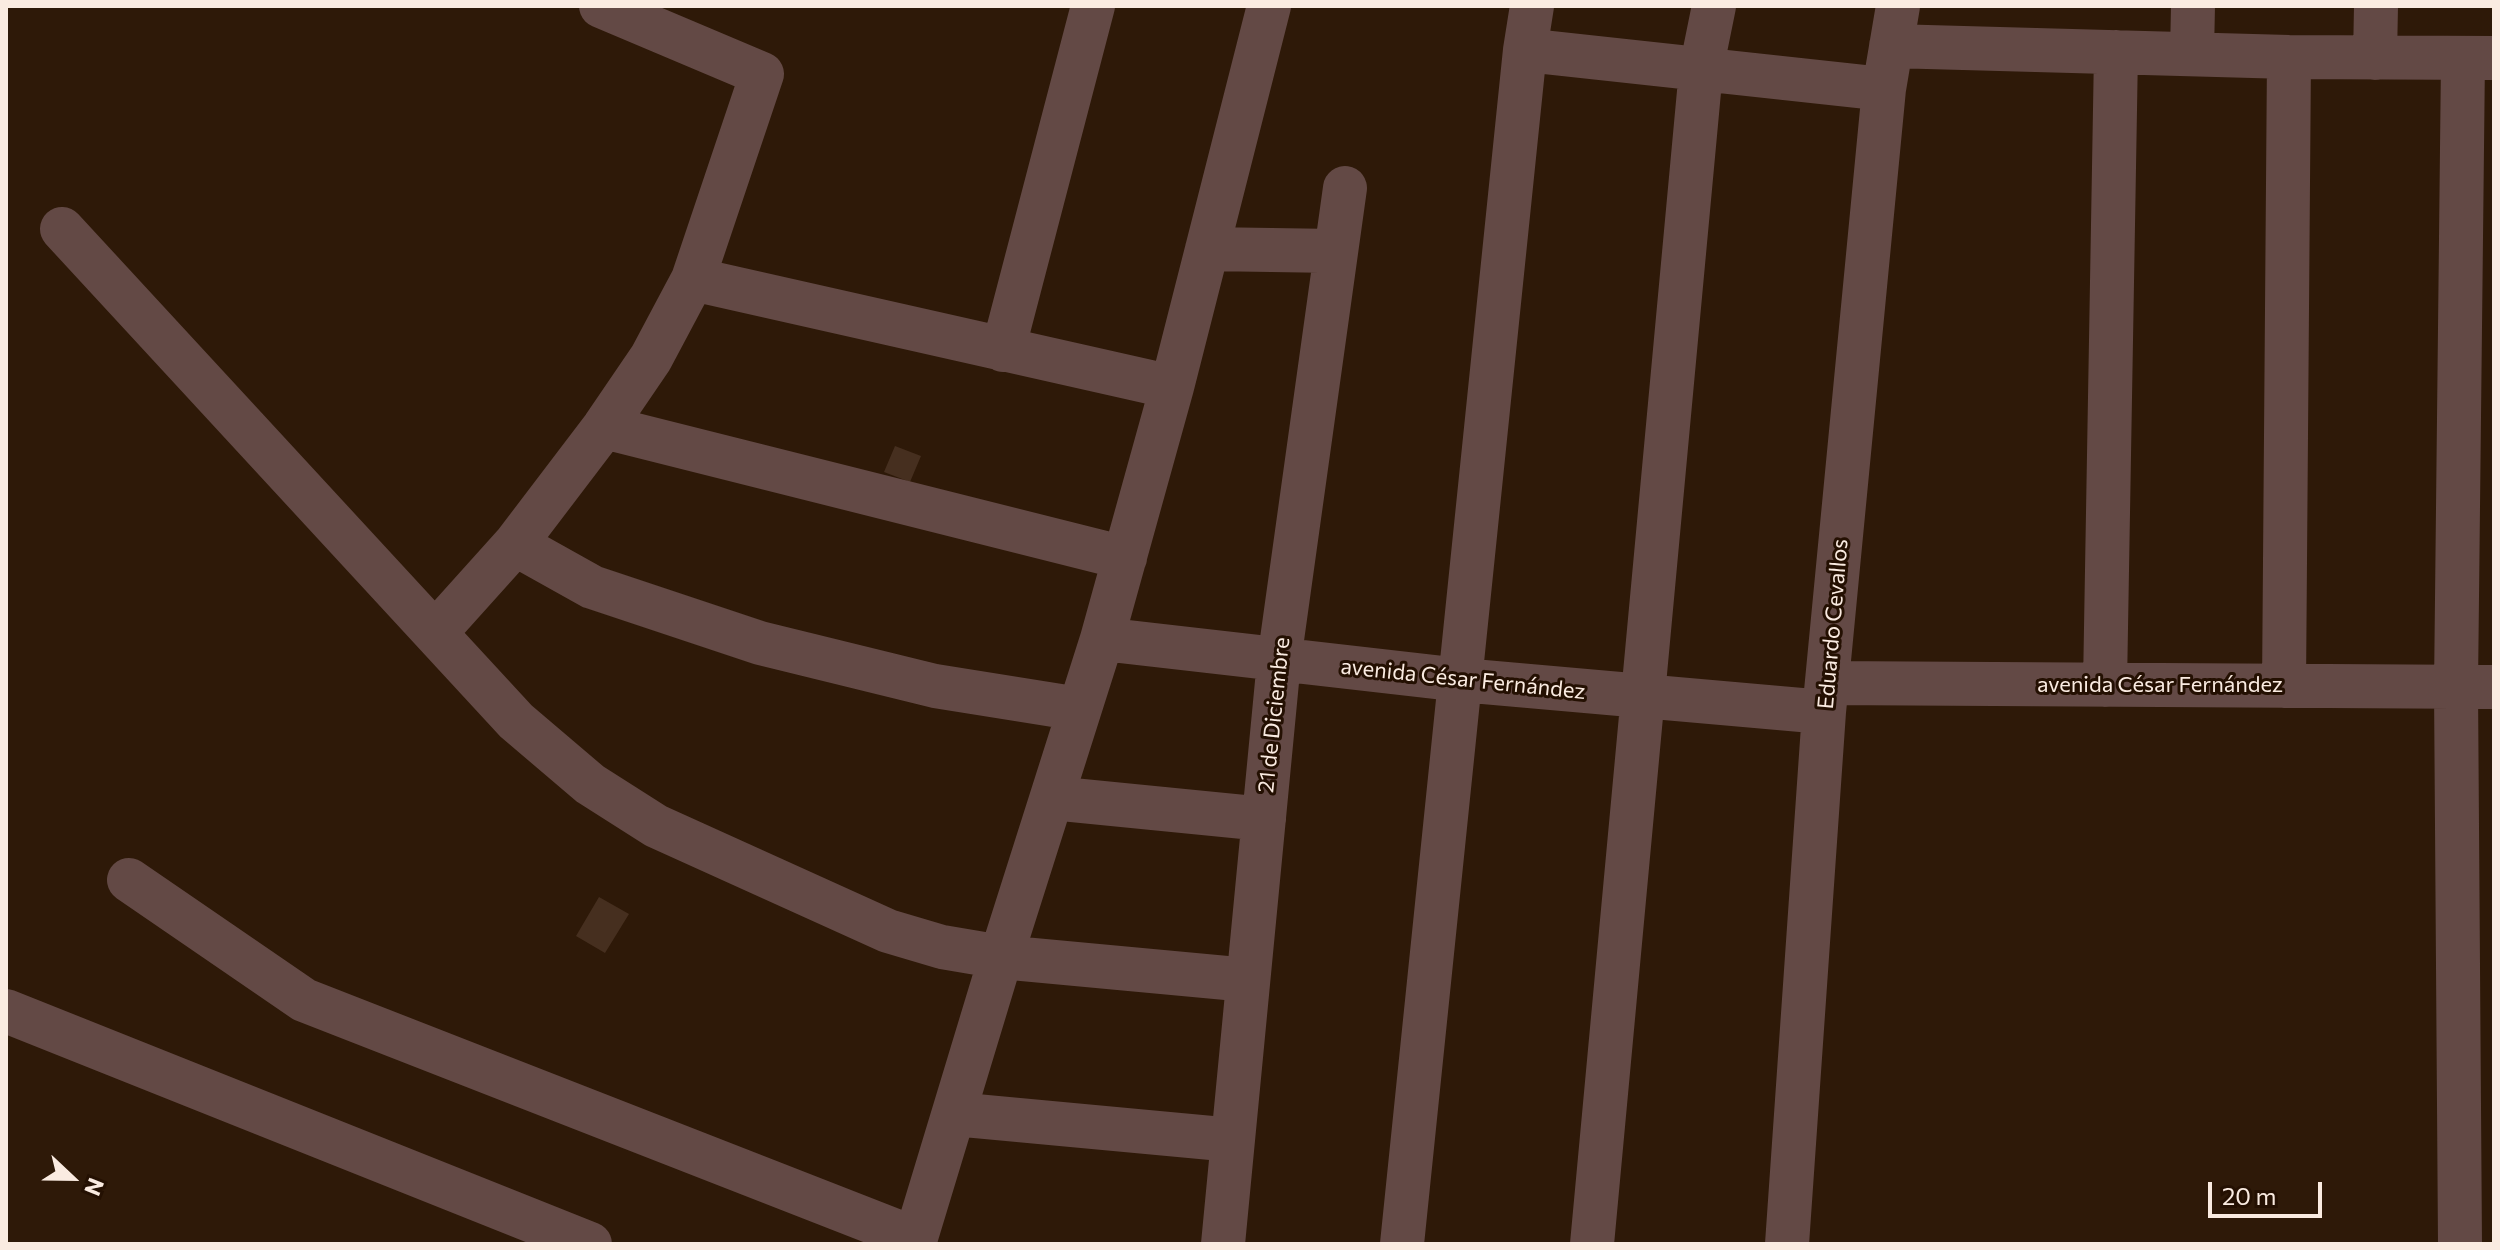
<!DOCTYPE html>
<meta charset="utf-8">
<style>
body{margin:0}
#map{position:relative;width:2500px;height:1250px;overflow:hidden;background:#2e1908;font-family:Commissioner,sans-serif}
canvas{display:block}
.frame{position:absolute;inset:0;border:8px solid #faebe1;pointer-events:none}
.north{position:absolute;left:32px;top:1138px;width:80px;height:80px;-webkit-text-stroke:6px #241002;paint-order:stroke;rotate:112deg;font-size:22px;font-weight:700;line-height:32px;text-align:center;color:#faebe1}
.north::after{content:'';display:block;margin:auto;width:28px;height:36px;background:#faebe1;clip-path:polygon(50% 0,100% 100%,50% 72%,0 100%)}
.scale{position:absolute;left:2208px;top:1182px;width:114px;height:36px;box-sizing:border-box;border:4px solid #faebe1;border-top:0;padding-left:10px;font-size:24px;line-height:28px;white-space:nowrap;color:#faebe1;-webkit-text-stroke:6px #241002;paint-order:stroke}
</style>
<div id="map">
<canvas width="2500" height="1250"></canvas>
<div class="frame"></div>
<div class="north">N</div>
<div class="scale">20 m</div>
</div>
<script>
const c = document.querySelector('canvas').getContext('2d');
c.lineJoin = 'round';
function fill(path, color) { c.fillStyle = color; c.fill(path, 'evenodd'); }
const toPath = rows => new Path2D(rows.map(r => 'M' + r).join(''));
function stroke(path, color, width, dash) { c.strokeStyle = color; c.lineWidth = width; c.lineCap = dash ? 'butt' : 'round'; c.setLineDash(dash || []); c.stroke(path); }
function write(font, color, halo, rows, align = 'center') {
  c.font = font + ' Commissioner,sans-serif'; c.lineWidth = 6; c.setLineDash([]); c.textBaseline = 'middle'; c.strokeStyle = halo; c.fillStyle = color; for (const [text, x, y, turn = 0] of rows) {
    c.save(); c.translate(x, y); c.rotate((+turn || 0) * Math.PI / 180); c.textAlign = isNaN(turn) ? turn : align; if (halo) c.strokeText(text, 0, 0); c.fillText(text, 0, 0); c.restore();
  }
}
const building = toPath([
 [895,446,921,456,910,482,884,472],
 [599,897,629,914,605,953,576,936]
]);
const minor = toPath([
 [1891,46,2289,57,2494,58],
 [1525,50,1884,89],
 [2192,54,2193,6],
 [2375,58,2376,6],
 [62,229,516,721,590,784,656,826,888,931,942,947,1001,957,1248,980],
 [1207,249,1336,251],
 [693,279,1172,387],
 [1003,350,1093,6],
 [604,427,1125,558],
 [515,544,592,587,760,643,935,686,1079,709],
 [435,633,515,544,604,427,651,358,693,279,762,74,601,6],
 [1102,639,1461,680,1824,712],
 [1827,683,2494,687],
 [2105,685,2116,52],
 [2284,686,2289,57],
 [1052,798,1264,819],
 [129,880,304,1000,916,1239],
 [6,1011,590,1244],
 [954,1114,1233,1140],
 [914,1244,1001,957,1102,639,1172,387,1269,6],
 [1223,1244,1279,661,1345,188],
 [1402,1244,1525,50,1532,6],
 [1592,1244,1701,70,1714,6],
 [1787,1244,1824,712,1884,89,1898,6],
 [2460,1244,2456,687,2463,58]
]);
const streetNames = [
 ["Eduardo Cevallos",1833,624,-85],
 ["avenida César Fernández",1463,679,6],
 ["avenida César Fernández",2160,685],
 ["21 de Diciembre",1274,715,-84]
];
fill(building, '#462f1f');
stroke(minor, '#634945', 44);
write('22px', '#faebe1', '#241002', streetNames);
</script>
